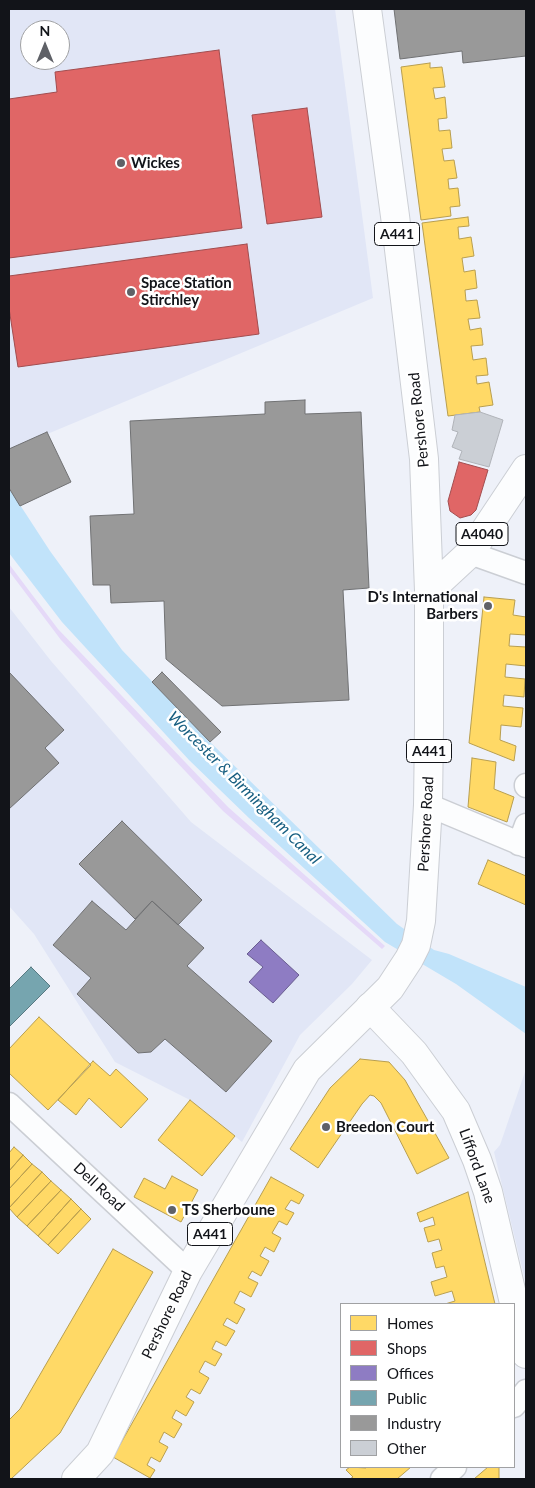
<!DOCTYPE html>
<style>
body{margin:0}
#map{position:relative;width:535px;height:1488px;overflow:hidden;background:#eef1f9;font-family:Lato,sans-serif}
canvas{display:block}
.frame{position:absolute;inset:0;border:10px solid #121419;pointer-events:none}
.legend{position:absolute;left:340px;top:1303px;width:175px;height:165px;box-sizing:border-box;background:#fff;border:1px solid #a0a1a3;margin:0;padding:6px 9px;list-style:none;font-size:15px;color:#121419}
.legend li{display:flex;align-items:center;gap:10px;height:25px}
.legend b{width:25px;border:1px solid #a0a1a3}
.north{position:absolute;left:20px;top:20px;width:50px;height:50px;box-sizing:border-box;background:#fff;border:1px solid #a0a1a3;border-radius:50%;rotate:0deg;font-size:14px;font-weight:700;line-height:20px;text-align:center;color:#121419}
.north::after{content:'';display:block;margin:auto;width:18px;height:22px;background:#5f6167;clip-path:polygon(50% 0,100% 100%,50% 72%,0 100%)}
</style>
<div id="map">
<canvas width="535" height="1488"></canvas>
<div class="frame"></div>
<ul class="legend">
<li><b style="height:14px;background:#ffd966"></b>Homes</li>
<li><b style="height:14px;background:#e06666"></b>Shops</li>
<li><b style="height:14px;background:#8e7cc3"></b>Offices</li>
<li><b style="height:14px;background:#76a5af"></b>Public</li>
<li><b style="height:14px;background:#999"></b>Industry</li>
<li><b style="height:14px;background:#cbcfd5"></b>Other</li>
</ul>
<div class="north">N</div>
</div>
<script>
const c = document.querySelector('canvas').getContext('2d');
c.lineJoin = 'round';
function fill(path, color) { c.fillStyle = color; c.fill(path, 'evenodd'); }
const toPath = rows => new Path2D(rows.map(r => 'M' + r).join(''));
function stroke(path, color, width, dash) { c.strokeStyle = color; c.lineWidth = width; c.lineCap = dash ? 'butt' : 'round'; c.setLineDash(dash || []); c.stroke(path); }
function write(font, color, halo, rows, align = 'center') {
  c.font = font + ' Lato,sans-serif'; c.lineWidth = 5; c.setLineDash([]); c.textBaseline = 'middle'; c.strokeStyle = halo; c.fillStyle = color; for (const [text, x, y, turn = 0] of rows) {
    c.save(); c.translate(x, y); c.rotate((+turn || 0) * Math.PI / 180); c.textAlign = isNaN(turn) ? turn : align; if (halo) c.strokeText(text, 0, 0); c.fillText(text, 0, 0); c.restore();
  }
}
const built = toPath([
 [9,9,335,9,373,298,9,450],
 [30,30,60,30,60,60,30,60],
 [9,607,51,661,191,822,372,960,352,984,300,1035,242,1142,190,1100,115,1062,34,934,9,906],
 [526,1069,526,1284,494,1152,500,1145]
]);
const green = toPath([
 [9,564,58,629,228,807,385,946,382,949,223,811,61,640,9,571]
]);
const water = toPath([
 [9,488,50,551,122,650,210,742,397,924,434,950,449,954,526,987,526,1034,456,984,385,942,249,818,189,760,62,622,9,553]
]);
const homes = toPath([
 [430,63,430,68,442,67,445,87,433,88,435,99,445,97,447,118,438,119,439,131,450,130,452,148,442,149,444,161,454,160,457,178,448,179,449,189,458,188,460,206,450,207,451,216,421,220,401,67,430,63],
 [468,217,469,226,458,227,459,239,471,237,474,256,462,258,464,272,475,270,477,288,465,290,466,301,477,300,480,318,468,319,470,330,481,328,483,345,471,346,473,360,486,358,488,375,476,376,477,384,489,382,493,405,479,407,480,412,448,416,422,223,468,217],
 [484,597,515,600,513,615,526,617,526,635,510,634,509,646,526,647,526,666,506,664,505,677,525,679,524,697,504,695,503,706,523,708,521,727,501,725,500,740,516,746,514,761,469,743,484,597],
 [472,758,496,762,494,789,514,797,507,822,468,807,472,758],
 [488,860,526,876,526,905,478,884,488,860],
 [39,1017,91,1065,48,1110,9,1073,9,1049,39,1017],
 [360,1059,389,1062,405,1080,449,1158,417,1174,381,1103,374,1096,370,1095,362,1104,318,1168,290,1149,330,1088,360,1059],
 [93,1061,110,1076,116,1069,148,1099,121,1128,89,1098,76,1115,58,1100,93,1061],
 [190,1100,235,1136,202,1176,158,1140,190,1100],
 [14,1147,23,1155,9,1171,9,1153,14,1147],
 [23,1155,32,1164,9,1189,9,1171,23,1155],
 [32,1164,42,1172,9,1208,9,1189,32,1164],
 [42,1172,51,1181,17,1217,9,1208,42,1172],
 [172,1176,198,1190,181,1222,134,1197,144,1178,165,1189,172,1176],
 [271,1177,304,1195,299,1204,291,1200,285,1209,294,1213,287,1225,279,1221,272,1233,281,1238,274,1252,265,1247,260,1256,269,1261,261,1276,252,1271,248,1278,258,1283,251,1297,240,1291,234,1303,245,1309,237,1324,227,1318,223,1325,235,1331,226,1346,216,1341,212,1349,222,1354,215,1366,205,1361,199,1372,209,1378,200,1394,191,1389,186,1397,194,1402,186,1416,176,1410,172,1418,182,1424,174,1438,164,1432,159,1442,168,1447,160,1462,151,1457,147,1465,155,1470,150,1478,113,1457,271,1177],
 [51,1181,61,1190,27,1226,17,1217,51,1181],
 [61,1190,71,1199,38,1236,27,1226,61,1190],
 [468,1192,495,1304,445,1304,455,1301,452,1291,435,1296,431,1282,447,1277,444,1266,436,1268,432,1253,442,1250,439,1239,428,1242,424,1228,435,1225,433,1217,420,1222,417,1213,468,1192],
 [71,1199,81,1209,48,1245,38,1236,71,1199],
 [81,1209,91,1219,58,1254,48,1245,81,1209],
 [113,1249,153,1272,60,1433,11,1479,9,1479,9,1420,20,1409,113,1249],
 [350,1467,366,1468,367,1467,411,1467,397,1479,350,1479,353,1477,346,1470,350,1467],
 [488,1467,499,1467,499,1479,474,1479,488,1467]
]);
const shops = toPath([
 [219,50,242,228,9,258,9,99,57,92,55,72,219,50],
 [307,108,322,217,267,224,252,115,307,108],
 [247,244,259,334,18,367,9,308,9,276,247,244],
 [459,462,488,470,476,510,471,515,460,518,450,511,448,501,459,462]
]);
const offices = toPath([
 [261,940,299,975,273,1003,249,982,263,967,247,954,261,940]
]);
const public = toPath([
 [31,967,50,986,9,1027,9,989,31,967]
]);
const industry = toPath([
 [394,9,526,9,526,56,463,63,462,51,400,59,394,9],
 [305,400,305,414,361,412,369,588,343,590,349,700,222,706,166,659,164,601,111,603,110,585,93,585,90,516,134,514,130,421,265,414,265,402,305,400],
 [47,432,71,482,20,506,9,488,9,449,47,432],
 [9,672,64,730,45,748,59,763,9,809,9,672],
 [162,672,221,732,210,742,152,682,162,672],
 [122,821,202,900,178,925,152,901,135,919,79,864,122,821],
 [92,901,126,930,152,901,204,948,187,966,272,1041,226,1092,165,1039,151,1052,138,1053,77,994,91,978,53,945,92,901]
]);
const building = toPath([
 [480,412,503,420,489,467,459,459,462,451,452,447,458,432,452,430,455,415,480,412]
]);
const minor = toPath([
 [470,553,526,573],
 [526,785,526,786],
 [428,805,526,846],
 [519,844,526,825],
 [9,1104,188,1271],
 [514,1406,526,1391],
 [442,1479,455,1467]
]);
const tertiary = toPath([
 [370,1007,414,1053,456,1111,477,1160,488,1192,526,1354]
]);
const primary = toPath([
 [429,591,470,553,526,469],
 [76,1479,100,1453,188,1271,307,1070,390,988,409,959,416,945,421,921,428,805,429,727,429,591,424,459,395,216,367,9]
]);
const markers = [
 [121,163,5,"#5f6167"],
 [131,292,5,"#5f6167"],
 [488,606,5,"#5f6167"],
 [326,1127,5,"#5f6167"],
 [172,1210,5,"#5f6167"]
];
const shields = [
 [397,234,45],
 [482,534,52],
 [429,751,45],
 [210,1234,45]
];
const shieldNames = [
 ["A441",397,234],
 ["A4040",482,534],
 ["A441",429,751],
 ["A441",210,1234]
];
const poiNames = [
 ["Wickes",131,163],
 ["Space Station",141,283],
 ["Stirchley",141,300],
 ["D's International",478,597,"right"],
 ["Barbers",478,614,"right"],
 ["Breedon Court",336,1127],
 ["TS Sherboune",182,1210]
];
const streetNames = [
 ["Pershore Road",419,420,-96],
 ["Pershore Road",426,824,-87],
 ["Lifford Lane",477,1166,70],
 ["Dell Road",99,1187,43],
 ["Pershore Road",167,1315,-64]
];
const waterNames = [
 ["Worcester & Birmingham Canal",244,788,45]
];
fill(built, '#e1e6f6');
fill(green, '#e5d9f8');
fill(water, '#c1e3fa');
fill(homes, '#ffd966');
stroke(homes, '#b89e4f', 1);
fill(shops, '#e06666');
stroke(shops, '#a24d4f', 1);
fill(offices, '#8e7cc3');
stroke(offices, '#695d90', 1);
fill(public, '#76a5af');
stroke(public, '#587a82', 1);
fill(industry, '#999');
stroke(industry, '#707173', 1);
fill(building, '#cbcfd5');
stroke(building, '#b0b3b9', 1);
stroke(minor, '#cbced4', 25);
stroke(tertiary, '#cbced4', 30);
stroke(primary, '#cbced4', 30);
stroke(minor, '#fcfdfe', 22);
stroke(tertiary, '#fcfdfe', 28);
stroke(primary, '#fcfdfe', 28);
for (const [x, y, r, color] of markers) { const dot = new Path2D(); dot.arc(x, y, r, 0, 2 * Math.PI); c.fillStyle = color; c.fill(dot); stroke(dot, '#fff', 2); }
for (const [x, y, w] of shields) { const box = new Path2D(); box.roundRect(x - w / 2, y - 11.5, w, 23, 4); c.fillStyle = '#fff'; c.fill(box); stroke(box, '#121419', 1); }
write('bold 14px', '#121419', null, shieldNames);
write('bold 15px', '#121419', '#fff', poiNames, 'left');
write('15px', '#121419', '#fff', streetNames);
write('italic 16px', '#165e80', '#fff', waterNames);
</script>
